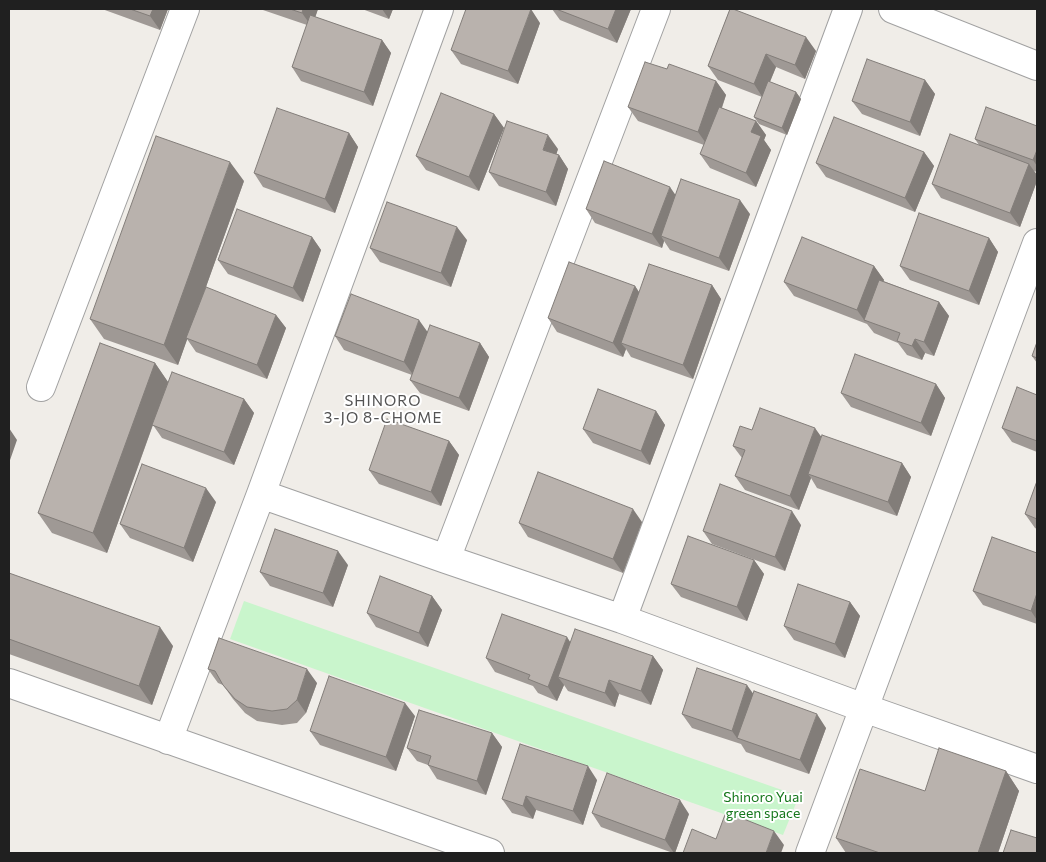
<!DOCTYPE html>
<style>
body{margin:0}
#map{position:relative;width:1046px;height:862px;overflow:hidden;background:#f0ede8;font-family:Commissioner,sans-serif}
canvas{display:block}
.frame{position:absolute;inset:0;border:10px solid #202020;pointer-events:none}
</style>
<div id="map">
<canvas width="1046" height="862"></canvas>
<div class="frame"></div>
</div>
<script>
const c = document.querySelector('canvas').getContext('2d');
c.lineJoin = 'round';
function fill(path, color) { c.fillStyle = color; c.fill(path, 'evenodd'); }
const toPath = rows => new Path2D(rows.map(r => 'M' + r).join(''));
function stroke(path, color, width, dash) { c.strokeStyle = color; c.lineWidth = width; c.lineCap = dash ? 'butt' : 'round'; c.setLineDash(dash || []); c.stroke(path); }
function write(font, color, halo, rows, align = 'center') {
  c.font = font + ' Commissioner,sans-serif'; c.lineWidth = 4; c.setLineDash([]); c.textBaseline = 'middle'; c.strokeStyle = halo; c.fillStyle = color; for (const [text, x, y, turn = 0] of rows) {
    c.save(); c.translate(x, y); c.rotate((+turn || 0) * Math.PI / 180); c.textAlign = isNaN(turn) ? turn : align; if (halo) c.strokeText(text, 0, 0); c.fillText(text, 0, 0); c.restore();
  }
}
const park = toPath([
 [244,601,799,796,783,835,230,639]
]);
const minor = toPath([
 [893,9,1037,66],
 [41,387,185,9],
 [261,494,446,559,622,619,864,708,1037,769],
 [446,559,656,9],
 [622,619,848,9],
 [9,683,490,853],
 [168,740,261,494,439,9],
 [810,853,1037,243]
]);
const wall = toPath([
 [102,9,168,9,160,30],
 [260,9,318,9,315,17,382,40,391,53,373,106,301,81,292,67,307,25],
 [362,9,393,9,389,19],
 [552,9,631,9,617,43,560,20],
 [730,9,816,51,805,79,776,67,770,82,796,92,801,99,787,135,759,124,754,117,762,97,718,80,708,66],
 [540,23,518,84,461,64,451,50],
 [925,80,935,94,920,136,862,114,852,101],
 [716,81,726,95,722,108,756,121,766,135,764,140,771,150,756,187,710,168,700,154,704,145,638,121,628,107],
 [494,114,504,128,479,191,426,170,416,156],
 [1037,126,1037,172,1034,171,1037,175,1037,181,1020,227,941,198,932,184,979,145,975,139],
 [349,133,358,147,335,213,263,187,254,173],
 [558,149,556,155,559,155,568,169,556,206,499,186,489,172],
 [924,152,934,166,915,212,826,177,816,163],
 [244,181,199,306,276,315,286,328,267,379,196,352,187,339,178,365,104,339,90,319],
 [676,195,750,214,729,271,670,250,664,241,662,248,595,223,586,209],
 [312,237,321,250,303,302,228,274,218,260],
 [989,238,998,252,979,305,910,280,900,266],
 [467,240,451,287,380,262,370,248],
 [874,266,884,280,883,281,939,302,949,316,934,356,925,353,922,360,907,355,898,343,874,333,867,324,794,296,784,282],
 [712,285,721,299,693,379,631,357,626,349,623,357,557,332,548,318,635,286,639,292],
 [428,332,480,343,489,357,469,411,420,393,410,380,412,375,344,350,335,336],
 [1037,342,1037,363,1032,356],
 [155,363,168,382,244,399,254,413,234,465,162,438,153,425,107,553,52,533,38,513],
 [936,384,945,398,931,436,851,407,841,393],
 [1037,395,1037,452,1012,442,1002,428],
 [656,411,665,425,650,465,593,443,583,429],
 [752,430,821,436,902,463,911,477,897,516,817,488,811,478,799,510,745,490,735,476,742,458,733,446],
 [449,441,459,455,441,506,379,484,369,470],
 [1037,481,1037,529,1035,528,1025,514],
 [216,502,193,562,130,538,120,524],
 [642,522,623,573,528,537,519,523],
 [801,525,785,571,712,544,703,531],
 [1037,553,1037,624,983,605,973,591],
 [754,560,764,574,747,621,681,597,671,584],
 [348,565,333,607,270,586,260,572],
 [9,573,173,646,152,705,9,654],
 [432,596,442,610,428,647,376,627,367,613],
 [850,602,860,616,845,658,794,640,784,626],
 [570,642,653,656,663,670,651,705,619,694,615,707,568,691,564,685,557,701,538,693,533,686,495,672,486,658],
 [208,669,317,683,306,713,297,723,282,725,257,721,245,713,233,699,223,685,218,683],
 [753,693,826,728,809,774,746,752,741,744,692,728,682,714],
 [415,716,396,771,320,745,310,731],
 [492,733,502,747,486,795,437,779,428,765,417,761,407,748],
 [1006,771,1019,791,998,853,846,853,836,838,925,791],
 [597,780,583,825,536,810,533,819,512,813,502,799],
 [592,813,689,814,675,853,673,853,601,827]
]);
const shadedWall = toPath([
 [153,9,168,9,160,30,150,16],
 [303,9,318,9,312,27,302,13],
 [382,9,393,9,389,19],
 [531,9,540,23,518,84,508,71],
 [616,9,631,9,617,43,608,29],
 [806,37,816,51,805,79,795,65],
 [382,40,391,53,373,106,364,92],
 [766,54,776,67,763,98,754,84],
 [925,80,935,94,920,136,910,122],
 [716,81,726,95,708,146,698,132],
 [796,92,801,99,787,135,782,128],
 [494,114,504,128,479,191,469,177],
 [756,121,766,135,764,140,771,150,756,187,746,173,751,132],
 [349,133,358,147,335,213,325,199],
 [548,135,558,149,553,164,543,150],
 [1037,150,1037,166,1033,160],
 [924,152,934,166,915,212,905,198],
 [559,155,568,169,556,206,546,192],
 [230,162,244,181,178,365,164,345],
 [1029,164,1037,175,1037,181,1020,227,1010,213],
 [670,187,679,200,661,236,664,241,662,248,652,234],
 [740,200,750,214,729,271,719,258],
 [457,227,467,240,451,287,441,273],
 [312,237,321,250,303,302,293,288],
 [989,238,998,252,979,305,969,291],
 [874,266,884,280,868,321,864,320,867,324,857,310],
 [712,285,721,299,693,379,683,365],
 [635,286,644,300,621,343,626,349,623,357,613,343],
 [939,302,949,316,934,356,924,342],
 [276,315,286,328,267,379,257,365],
 [419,320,429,334,414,376,404,362],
 [915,339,925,353,922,360,912,346],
 [480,343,489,357,469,411,459,398],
 [155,363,168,382,107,553,93,533],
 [936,384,945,398,931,436,921,423],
 [244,399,254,413,234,465,224,452],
 [656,411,665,425,650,465,641,451],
 [9,428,17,440,9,463],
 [815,428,825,442,808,474,811,478,799,510,790,496],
 [449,441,459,455,441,506,431,492],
 [902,463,911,477,897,516,888,502],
 [206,488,216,502,193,562,184,548],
 [633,509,642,522,623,573,613,559],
 [792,511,801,525,785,571,775,557],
 [338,551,348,565,333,607,323,593],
 [754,560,764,574,747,621,737,607],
 [1037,593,1037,620,1031,611],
 [432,596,442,610,428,647,419,633],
 [850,602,860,616,845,658,835,644],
 [160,627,173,646,152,705,139,686],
 [567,637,576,651,558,677,564,685,557,701,548,687],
 [653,656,663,670,651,705,641,691],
 [307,669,317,683,306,713,297,700],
 [609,680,619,694,615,707,605,693],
 [747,685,757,699,737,738,732,731],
 [405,703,415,716,396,771,386,757],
 [817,714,826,728,809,774,800,760],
 [492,733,502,747,486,795,477,781],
 [588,766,597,780,583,825,573,811],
 [1006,771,1019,791,998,853,978,853],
 [526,796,536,810,533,819,523,806],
 [680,800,689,814,675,853,674,853,665,840],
 [774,831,784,845,781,853,766,853]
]);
const building = toPath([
 [130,9,153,9,150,16,130,9],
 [290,9,303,9,302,13,290,9],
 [466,9,531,9,508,71,451,50,466,9],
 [556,9,616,9,608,29,556,9],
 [730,9,733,9,806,37,795,65,766,54,754,84,708,66,730,9],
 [310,15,382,40,364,92,292,67,310,15],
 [867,59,925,80,910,122,852,101,867,59],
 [645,62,667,69,669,64,716,81,698,132,628,107,645,62],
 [768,81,796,92,782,128,754,117,768,81],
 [441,93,494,114,469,177,416,156,441,93],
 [719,107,756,121,751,132,761,136,746,173,700,154,719,107],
 [986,107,1037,126,1037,150,1033,160,975,139,986,107],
 [277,108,349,133,325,199,254,173,277,108],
 [834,117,924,152,905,198,816,163,834,117],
 [507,121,548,135,543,150,559,155,546,192,489,172,507,121],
 [950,134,1029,164,1010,213,932,184,950,134],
 [156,136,230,162,164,345,90,319,156,136],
 [604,161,670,187,652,234,586,209,604,161],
 [681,179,740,200,719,258,661,236,681,179],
 [387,202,457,227,441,273,370,248,387,202],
 [237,209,312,237,293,288,218,260,237,209],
 [919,213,989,238,969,291,900,266,919,213],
 [802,237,874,266,857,310,784,282,802,237],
 [569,262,635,286,613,343,548,318,569,262],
 [649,264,712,285,683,365,621,343,649,264],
 [879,280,939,302,924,342,915,339,912,346,897,341,900,333,864,320,879,280],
 [206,287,276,315,257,365,186,338,206,287],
 [351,294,419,320,404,362,335,336,351,294],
 [430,325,480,343,459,398,410,380,430,325],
 [1037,342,1037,358,1032,356,1037,342],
 [100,343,155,363,93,533,38,513,100,343],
 [855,354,936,384,921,423,841,393,855,354],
 [172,372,244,399,224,452,152,425,172,372],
 [1017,387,1037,395,1037,441,1002,428,1017,387],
 [598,389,656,411,641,451,583,429,598,389],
 [760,408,815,428,790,496,735,476,745,450,733,446,740,426,752,430,760,408],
 [387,419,449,441,431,492,369,470,387,419],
 [822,435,902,463,888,502,808,474,822,435],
 [142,464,206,488,184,548,120,524,142,464],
 [538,472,633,509,613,559,519,523,538,472],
 [1037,481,1037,519,1025,514,1037,481],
 [720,484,792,511,775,557,703,531,720,484],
 [275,529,338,551,323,593,260,572,275,529],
 [688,536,754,560,737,607,671,584,688,536],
 [992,537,1037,553,1037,593,1031,611,973,591,992,537],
 [9,573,160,627,139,686,9,639,9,573],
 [380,576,432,596,419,633,367,613,380,576],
 [798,584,850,602,835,644,784,626,798,584],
 [502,614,567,637,548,687,528,679,530,675,486,658,502,614],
 [575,629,653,656,641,691,609,680,605,693,558,677,575,629],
 [219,638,307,669,297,700,287,709,272,711,247,707,235,699,223,685,215,671,208,669,219,638],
 [697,668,747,685,732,731,682,714,697,668],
 [329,676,405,703,386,757,310,731,329,676],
 [754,691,817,714,800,760,737,738,754,691],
 [419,710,492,733,477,781,428,765,431,756,407,748,419,710],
 [520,744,588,766,573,811,526,796,523,806,502,799,520,744],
 [939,748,1006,771,978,853,880,853,836,838,860,769,925,791,939,748],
 [607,773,680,800,665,840,592,813,607,773],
 [726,812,774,831,766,853,683,853,692,829,716,839,726,812],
 [1011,830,1037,838,1037,853,1003,853,1011,830]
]);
const parkNames = [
 ["Shinoro Yuai",763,797],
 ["green space",763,813]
];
const neighbourhoodNames = [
 ["SHINORO",383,401],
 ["3-JO 8-CHOME",383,418]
];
fill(park, '#c9f5cc');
stroke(minor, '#a1a1a1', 30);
stroke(minor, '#fff', 28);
fill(wall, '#9f9995');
fill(shadedWall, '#827d79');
fill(building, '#b9b2ad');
stroke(building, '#827d79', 1);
write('14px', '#16771c', '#fff', parkNames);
c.letterSpacing = '1px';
write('15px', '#535353', '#fff', neighbourhoodNames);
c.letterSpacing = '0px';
</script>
